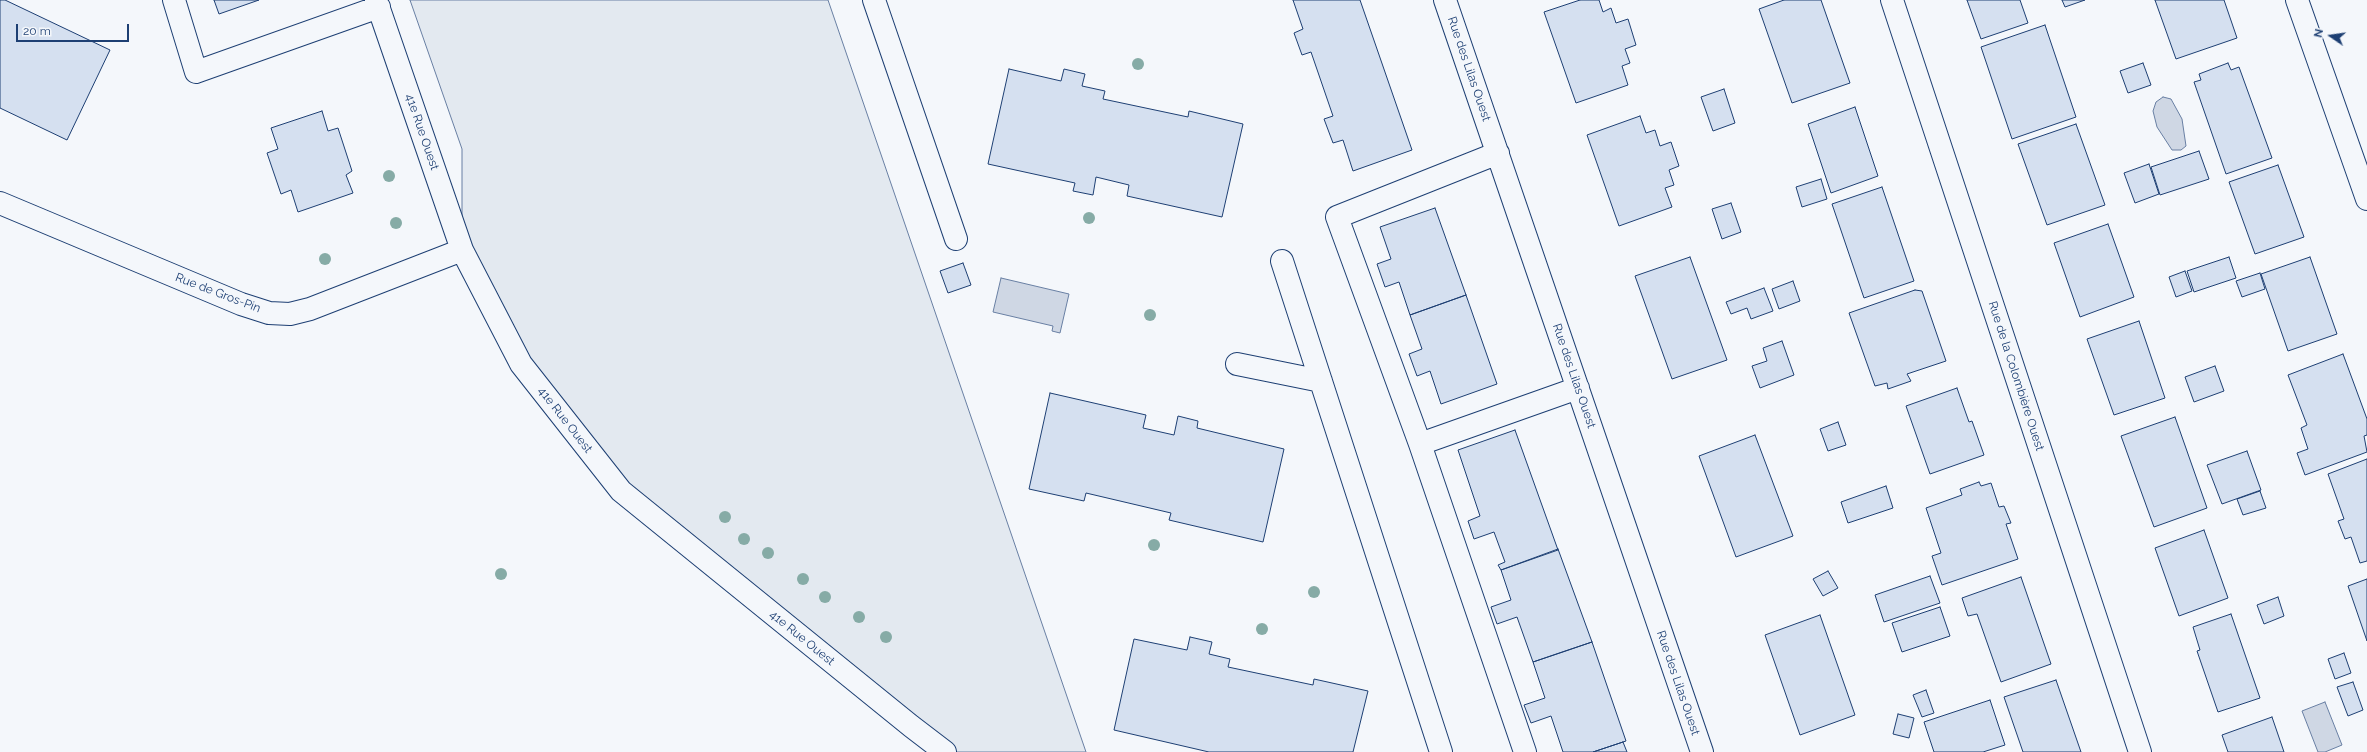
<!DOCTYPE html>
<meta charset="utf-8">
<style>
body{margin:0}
#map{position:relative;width:2367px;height:752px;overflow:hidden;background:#f4f7fb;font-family:Raleway,sans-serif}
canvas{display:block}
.north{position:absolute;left:2311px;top:16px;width:40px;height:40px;-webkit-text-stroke:3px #f4f7fb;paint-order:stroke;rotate:283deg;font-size:11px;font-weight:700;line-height:16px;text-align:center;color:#1d3f73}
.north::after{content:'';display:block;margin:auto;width:14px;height:18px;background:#1d3f73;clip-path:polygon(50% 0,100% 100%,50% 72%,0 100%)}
.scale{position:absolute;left:16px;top:24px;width:113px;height:18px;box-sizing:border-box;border:2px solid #1d3f73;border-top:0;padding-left:5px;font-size:12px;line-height:14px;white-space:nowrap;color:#1d3f73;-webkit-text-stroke:3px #f4f7fb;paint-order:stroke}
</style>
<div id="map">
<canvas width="2367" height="752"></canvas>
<div class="north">N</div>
<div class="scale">20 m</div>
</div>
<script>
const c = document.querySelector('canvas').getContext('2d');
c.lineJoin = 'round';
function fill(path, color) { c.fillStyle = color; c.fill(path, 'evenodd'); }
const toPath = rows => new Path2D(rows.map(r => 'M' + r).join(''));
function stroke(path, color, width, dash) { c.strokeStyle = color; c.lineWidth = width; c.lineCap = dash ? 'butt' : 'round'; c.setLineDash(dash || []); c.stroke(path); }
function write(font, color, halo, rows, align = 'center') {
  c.font = font + ' Raleway,sans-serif'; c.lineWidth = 3; c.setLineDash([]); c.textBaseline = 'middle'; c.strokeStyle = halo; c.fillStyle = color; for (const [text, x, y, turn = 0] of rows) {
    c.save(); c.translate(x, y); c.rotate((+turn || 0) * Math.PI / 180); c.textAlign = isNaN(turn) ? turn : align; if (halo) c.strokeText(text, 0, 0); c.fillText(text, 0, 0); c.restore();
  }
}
const green = toPath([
 [410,0,828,0,1086,752,946,752,621,491,521,364,462,250,462,149,410,0]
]);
const water = toPath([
 [2163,97,2171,99,2182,119,2186,146,2181,150,2172,150,2157,127,2153,111,2156,102,2163,97],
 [1001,278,1069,294,1060,333,1052,331,1053,326,993,312,1001,278],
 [2325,702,2342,745,2325,752,2318,752,2302,711,2325,702]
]);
const building = toPath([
 [0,0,5,0,110,50,67,140,0,108,0,0],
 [214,0,259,0,219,14,214,0],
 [1293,0,1360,0,1412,150,1353,171,1343,140,1333,143,1324,119,1333,116,1311,52,1302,55,1294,33,1303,29,1293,0],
 [1580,0,1599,0,1603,12,1611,8,1616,23,1628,19,1636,45,1625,49,1630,63,1622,66,1628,85,1576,103,1544,12,1580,0],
 [1784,0,1821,0,1850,83,1792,103,1759,9,1784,0],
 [1967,0,2020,0,2028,23,1981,39,1967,0],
 [2062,0,2085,0,2065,7,2062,0],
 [2155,0,2224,0,2237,38,2176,59,2155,0],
 [2045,25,2076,117,2012,139,1981,47,2045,25],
 [2143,63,2151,85,2128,93,2120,71,2143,63],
 [2228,63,2231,70,2239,67,2272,158,2226,174,2194,82,2201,80,2199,74,2228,63],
 [1009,69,1061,81,1064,69,1085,74,1082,86,1105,91,1103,99,1188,117,1189,111,1243,124,1222,217,1127,196,1129,185,1096,177,1093,195,1073,191,1075,183,988,164,1009,69],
 [1724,89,1735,123,1713,131,1701,97,1724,89],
 [1855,107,1878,176,1831,193,1808,124,1855,107],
 [322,111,328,131,338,128,352,171,346,175,353,193,298,212,291,190,281,194,267,153,278,149,271,128,322,111],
 [1640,116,1646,133,1655,130,1660,146,1671,142,1679,166,1669,170,1674,185,1665,188,1672,207,1619,226,1587,135,1640,116],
 [2076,124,2105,205,2047,225,2018,144,2076,124],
 [2199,151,2209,179,2160,195,2151,167,2199,151],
 [2149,164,2159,194,2135,203,2124,173,2149,164],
 [2278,165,2304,237,2255,254,2229,182,2278,165],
 [1821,179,1827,199,1802,207,1796,187,1821,179],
 [1882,187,1914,281,1864,298,1832,204,1882,187],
 [1731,203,1741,232,1722,239,1712,209,1731,203],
 [1435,208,1466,295,1410,315,1399,282,1385,287,1377,264,1391,259,1380,227,1435,208],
 [2108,224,2134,297,2080,317,2054,243,2108,224],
 [1690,257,1727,360,1672,379,1635,276,1690,257],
 [2229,257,2236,278,2194,292,2187,271,2229,257],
 [2310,257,2337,334,2288,351,2261,274,2310,257],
 [963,263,971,285,948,293,940,271,963,263],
 [2185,271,2192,291,2176,297,2169,277,2185,271],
 [2260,273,2265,289,2242,297,2236,281,2260,273],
 [1793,281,1800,301,1779,309,1772,289,1793,281],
 [1764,288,1773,311,1751,319,1747,308,1731,314,1726,302,1764,288],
 [1915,290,1922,291,1946,361,1907,374,1911,381,1888,389,1887,383,1875,386,1849,313,1915,290],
 [1466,295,1497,384,1441,404,1430,371,1417,376,1409,354,1422,349,1410,315,1466,295],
 [2139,321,2165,398,2114,415,2087,339,2139,321],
 [1782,341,1794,375,1760,388,1752,366,1767,361,1763,348,1782,341],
 [2343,354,2367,419,2367,435,2364,436,2367,452,2305,475,2297,453,2308,449,2301,428,2307,425,2288,375,2343,354],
 [2215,366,2224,391,2194,402,2185,377,2215,366],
 [1957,388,1969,422,1972,421,1984,455,1930,474,1906,406,1957,388],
 [1050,393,1146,415,1143,428,1174,435,1178,416,1198,421,1197,428,1284,449,1263,542,1169,520,1171,513,1086,493,1084,501,1029,489,1050,393],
 [2175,417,2207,508,2154,527,2121,436,2175,417],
 [1838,422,1846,445,1828,451,1820,429,1838,422],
 [1515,430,1558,550,1501,570,1498,565,1505,562,1494,532,1474,539,1468,521,1480,516,1458,450,1515,430],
 [1755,435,1793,536,1736,557,1699,456,1755,435],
 [2247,451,2261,490,2222,504,2207,465,2247,451],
 [2367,459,2367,561,2360,563,2351,537,2345,539,2338,521,2344,519,2328,474,2367,459],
 [1979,482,1981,486,1991,483,1999,507,2004,506,2011,523,2006,524,2018,559,1942,585,1932,556,1941,553,1926,508,1962,495,1960,489,1979,482],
 [1886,486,1893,508,1848,523,1841,502,1886,486],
 [2260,491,2266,508,2243,515,2237,499,2260,491],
 [2204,530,2228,598,2179,616,2155,548,2204,530],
 [1558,549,1592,642,1533,662,1517,617,1497,624,1491,607,1511,600,1501,570,1558,549],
 [1828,571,1838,588,1823,596,1813,579,1828,571],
 [1930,576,1940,603,1884,622,1875,595,1930,576],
 [2021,577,2051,664,2001,682,1977,614,1968,616,1962,598,2021,577],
 [2367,579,2367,641,2348,586,2367,579],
 [2278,597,2284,616,2264,624,2257,605,2278,597],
 [1940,607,1950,636,1902,652,1892,623,1940,607],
 [2231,614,2260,698,2218,712,2197,651,2200,650,2193,627,2231,614],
 [1820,615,1855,715,1800,735,1765,635,1820,615],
 [1190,637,1212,642,1209,654,1230,659,1228,667,1313,685,1314,679,1368,691,1353,752,1209,752,1114,730,1134,639,1187,650,1190,637],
 [1592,642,1626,741,1593,752,1563,752,1551,716,1531,723,1524,705,1545,698,1533,662,1592,642],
 [2344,653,2351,673,2335,679,2328,659,2344,653],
 [2056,680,2081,752,2023,752,2004,697,2056,680],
 [2353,682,2363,710,2348,716,2337,687,2353,682],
 [1926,690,1934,713,1922,717,1913,695,1926,690],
 [1990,700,2005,745,1983,752,1934,752,1924,722,1990,700],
 [1898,714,1914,718,1909,738,1893,734,1898,714],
 [2272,717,2284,752,2228,752,2222,735,2272,717],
 [1623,742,1627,752,1593,752,1623,742]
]);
const minor = toPath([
 [174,0,196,72,379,7],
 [376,0,462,250,521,364,621,491,911,726,945,752],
 [874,0,956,239],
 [1445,0,1702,752],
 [1892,0,2140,752],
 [2297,0,2367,199],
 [1498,153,1337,217,1420,444,1525,752],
 [0,203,241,304,269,313,290,314,310,309,462,250],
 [1282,261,1441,752],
 [1237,364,1321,381],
 [1420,444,1578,388]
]);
const trees = [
 [1138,64],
 [389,176],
 [1089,218],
 [396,223],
 [325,259],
 [1150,315],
 [725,517],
 [744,539],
 [1154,545],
 [768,553],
 [501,574],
 [803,579],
 [1314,592],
 [825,597],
 [859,617],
 [1262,629],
 [886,637]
];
const streetNames = [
 ["Rue des Lilas Ouest",1469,69,71],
 ["41e Rue Ouest",422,132,71],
 ["Rue de Gros-Pin",218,293,21],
 ["Rue des Lilas Ouest",1574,376,71],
 ["Rue de la Colombière Ouest",2016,376,72],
 ["41e Rue Ouest",565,420,52],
 ["41e Rue Ouest",802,638,39],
 ["Rue des Lilas Ouest",1678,683,71]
];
fill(green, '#e3e9f0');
stroke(green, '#687fa3', 1);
fill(water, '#cfd7e4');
stroke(water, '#687fa3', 1);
fill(building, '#d5e0f0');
stroke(building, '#1d3f73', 1);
stroke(minor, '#1d3f73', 24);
stroke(minor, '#f4f7fb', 22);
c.fillStyle = '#86aba6';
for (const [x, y] of trees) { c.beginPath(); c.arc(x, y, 6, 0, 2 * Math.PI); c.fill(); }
write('12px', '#1d3f73', '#f4f7fb', streetNames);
</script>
